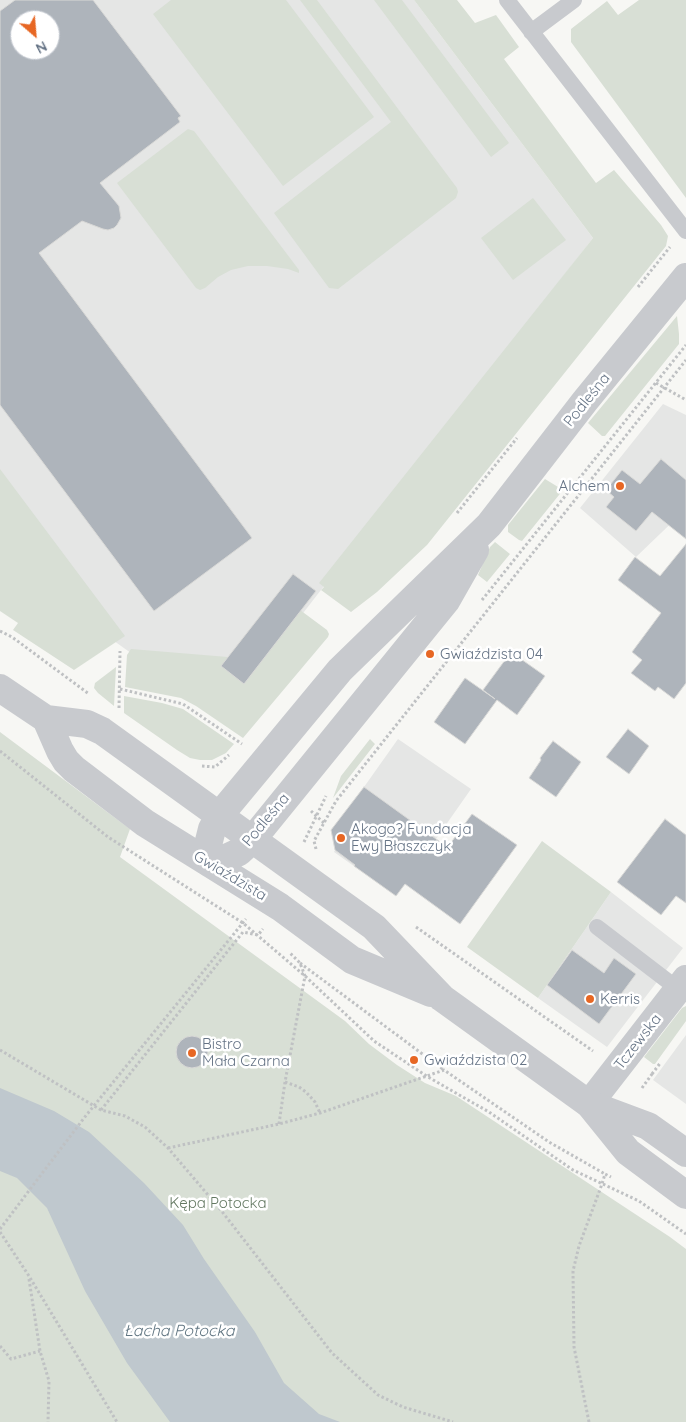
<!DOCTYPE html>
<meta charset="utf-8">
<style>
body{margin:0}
#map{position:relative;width:686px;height:1422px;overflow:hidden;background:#f7f7f4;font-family:Quicksand,sans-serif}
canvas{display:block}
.north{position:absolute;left:10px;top:10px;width:50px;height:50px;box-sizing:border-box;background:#fff;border:1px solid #c2c7cf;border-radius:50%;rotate:153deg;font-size:14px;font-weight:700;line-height:20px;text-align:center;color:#667486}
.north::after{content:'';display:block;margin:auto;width:18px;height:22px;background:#e76724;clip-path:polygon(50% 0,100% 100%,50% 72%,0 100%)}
</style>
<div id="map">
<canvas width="686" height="1422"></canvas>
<div class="north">N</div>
</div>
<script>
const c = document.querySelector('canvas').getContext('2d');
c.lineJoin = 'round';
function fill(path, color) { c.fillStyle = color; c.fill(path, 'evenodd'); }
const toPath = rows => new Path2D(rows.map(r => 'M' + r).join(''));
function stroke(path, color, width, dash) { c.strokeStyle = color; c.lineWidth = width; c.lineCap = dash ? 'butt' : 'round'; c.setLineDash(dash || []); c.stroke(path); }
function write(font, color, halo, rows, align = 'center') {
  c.font = font + ' Quicksand,sans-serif'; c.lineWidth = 5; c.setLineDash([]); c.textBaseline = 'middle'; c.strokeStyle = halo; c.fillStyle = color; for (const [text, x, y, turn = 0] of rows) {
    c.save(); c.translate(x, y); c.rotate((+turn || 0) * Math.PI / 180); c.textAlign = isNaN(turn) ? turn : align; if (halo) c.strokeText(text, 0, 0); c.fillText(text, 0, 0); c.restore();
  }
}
const built = toPath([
 [0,0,414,0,593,238,222,718,37,586,0,542],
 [20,20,50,20,50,50,20,50],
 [663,404,686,415,686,509,636,557,580,508],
 [398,739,471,789,396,896,334,852,335,850,331,830,364,787],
 [611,892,683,948,607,1047,538,998],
 [686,1035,686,1104,653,1080]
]);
const green = toPath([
 [171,0,286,0,374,117,283,186,153,14],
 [300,0,317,0,457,188,458,192,456,198,338,289,329,288,274,213,391,122],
 [374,0,402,0,509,143,491,157],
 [414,0,457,0,475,23,496,15,519,47,504,59,596,183,614,170,661,225,668,236,666,246,427,545,377,592,351,612,321,590,324,587,319,583,593,238],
 [639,0,686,0,686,198,571,42,571,29,607,1,618,15],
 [188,129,194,131,299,270,299,273,288,269,267,266,248,266,231,270,218,277,205,288,200,290,196,288,117,183],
 [533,198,566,240,513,280,481,238],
 [677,316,679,334,679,344,605,436,602,436,588,423],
 [0,469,125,636,74,670,13,630,18,623,0,611],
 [545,479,563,490,522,541,519,540,508,532,508,525],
 [495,542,510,554,487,582,478,575,490,547],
 [300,610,327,630,329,634,328,637,243,738,196,706,181,698,125,687,127,655,131,649,228,657,221,666,244,684],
 [116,667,114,706,98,693,94,688,95,683],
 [124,696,162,703,183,709,234,744,226,753,212,760,200,760,190,758,177,750,124,713],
 [0,732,130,829,120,857,345,1021,369,1044,397,1065,425,1083,456,1096,670,1237,686,1249,686,1422,0,1422],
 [370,739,375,744,333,798,341,776],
 [542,841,611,892,538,998,467,947],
 [686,1006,686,1021,655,1064,653,1064,644,1057,682,1008]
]);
const water = toPath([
 [0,1088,54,1111,89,1132,144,1183,183,1225,204,1259,255,1332,284,1383,319,1414,340,1422,170,1422,127,1363,85,1291,47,1208,17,1178,0,1171]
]);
const building = toPath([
 [15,0,93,0,181,116,178,118,180,122,100,183,119,206,121,218,117,225,114,228,108,230,103,229,82,221,39,253,252,538,154,611,0,405,0,11,15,0],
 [20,20,50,20,50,50,20,50,20,20],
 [661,459,686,480,686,539,652,512,636,531,606,507,614,497,606,490,622,470,640,484,661,459],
 [686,544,686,683,674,699,658,687,655,691,631,673,642,660,632,652,661,613,618,580,635,557,660,576,686,544],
 [293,574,316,591,244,684,221,666,293,574],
 [511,652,545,676,517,715,497,700,465,744,434,722,465,678,495,699,483,690,511,652],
 [628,729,649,746,629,774,606,757,628,729],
 [553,741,581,762,556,797,529,778,541,760,540,758,553,741],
 [364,787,443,844,447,848,472,814,517,845,460,924,405,884,396,896,354,866,355,865,335,850,331,830,364,787],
 [665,819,686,835,686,903,676,896,661,915,617,882,665,819],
 [572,950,604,973,614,958,636,974,599,1024,547,985,572,950],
 '176 1052a16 16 0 1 1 32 0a16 16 0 1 1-32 0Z'
]);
const path = toPath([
 [638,287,670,247],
 [656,383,686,400],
 [457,513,517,438],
 [482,600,686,345],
 [0,631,12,637,89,694],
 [120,689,183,704,242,744],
 [119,708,120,651],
 [0,751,108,837,243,923,305,976,374,1041,428,1077,489,1112,573,1170,639,1201,686,1234],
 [202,766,215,767,229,755],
 [311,811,324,823],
 [304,842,326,796],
 [316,849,314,841,336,801,686,360],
 [416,927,593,1051],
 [300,963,444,1070],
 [0,1050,101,1110,125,1116,145,1127,168,1148,220,1209,332,1353,378,1395,403,1407,453,1422],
 [652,1074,661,1062],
 [285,1082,299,1087,306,1092,315,1102,320,1113],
 [642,1088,652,1074],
 [101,1110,243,932,258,935,263,929],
 [279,1124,285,1082,305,976,300,963,289,952],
 [168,1148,279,1124,320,1113,444,1070,549,1142,605,1174],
 [0,1229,84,1118,246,919],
 [0,1232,29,1276,117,1422],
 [29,1279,40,1351,49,1381,48,1422],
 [0,1346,11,1359,40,1351],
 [589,1422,574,1347,573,1271,579,1246,602,1184,605,1174,611,1177]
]);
const service = toPath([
 [507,0,686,231],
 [531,32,574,0],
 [597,927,678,989]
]);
const minor = toPath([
 [589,1104,686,979]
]);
const tertiary = toPath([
 [0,688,46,719,87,724,102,731,374,927,442,998,589,1104,648,1126,686,1153],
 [46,719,60,751,66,761,74,769,145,823,280,907,352,960,431,993],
 [209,863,208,845,212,829,219,816,340,670,489,525,585,401,686,277],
 [209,863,224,859,239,852,252,840,446,601,475,550],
 [590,1105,628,1152,686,1195]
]);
const markers = [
 [620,486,5,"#e76724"],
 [430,654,5,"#e76724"],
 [341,838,5,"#e76724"],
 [590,999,5,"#e76724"],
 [192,1053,5,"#e76724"],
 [414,1060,5,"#e76724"]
];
const streetNames = [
 ["Podleśna",587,400,-51],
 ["Podleśna",266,820,-50],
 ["Gwiaździsta",230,876,31],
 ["Tczewska",638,1042,-52]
];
const poiNames = [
 ["Alchem",610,486,"right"],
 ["Gwiaździsta 04",440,654],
 ["Akogo? Fundacja",351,829],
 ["Ewy Błaszczyk",351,846],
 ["Kerris",600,999],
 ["Bistro",202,1044],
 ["Mała Czarna",202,1061],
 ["Gwiaździsta 02",424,1060]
];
const parkNames = [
 ["Kępa Potocka",218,1203]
];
const waterNames = [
 ["Łacha Potocka",179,1331]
];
fill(built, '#e5e6e5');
fill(green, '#d8dfd5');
fill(water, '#bfc8ce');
fill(building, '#aeb4bb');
stroke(building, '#d9d9d7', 1);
stroke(path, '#bfc1c3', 3, [2.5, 2.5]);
stroke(service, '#c8cace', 16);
stroke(minor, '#c8cace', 28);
stroke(tertiary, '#c8cace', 28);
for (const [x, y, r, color] of markers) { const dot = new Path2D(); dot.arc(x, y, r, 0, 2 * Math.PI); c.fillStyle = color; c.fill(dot); stroke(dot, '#fff', 2); }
write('15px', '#667486', '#fff', streetNames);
write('15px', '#667486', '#fff', poiNames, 'left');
write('15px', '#637861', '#fff', parkNames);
write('italic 16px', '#617682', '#fff', waterNames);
</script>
